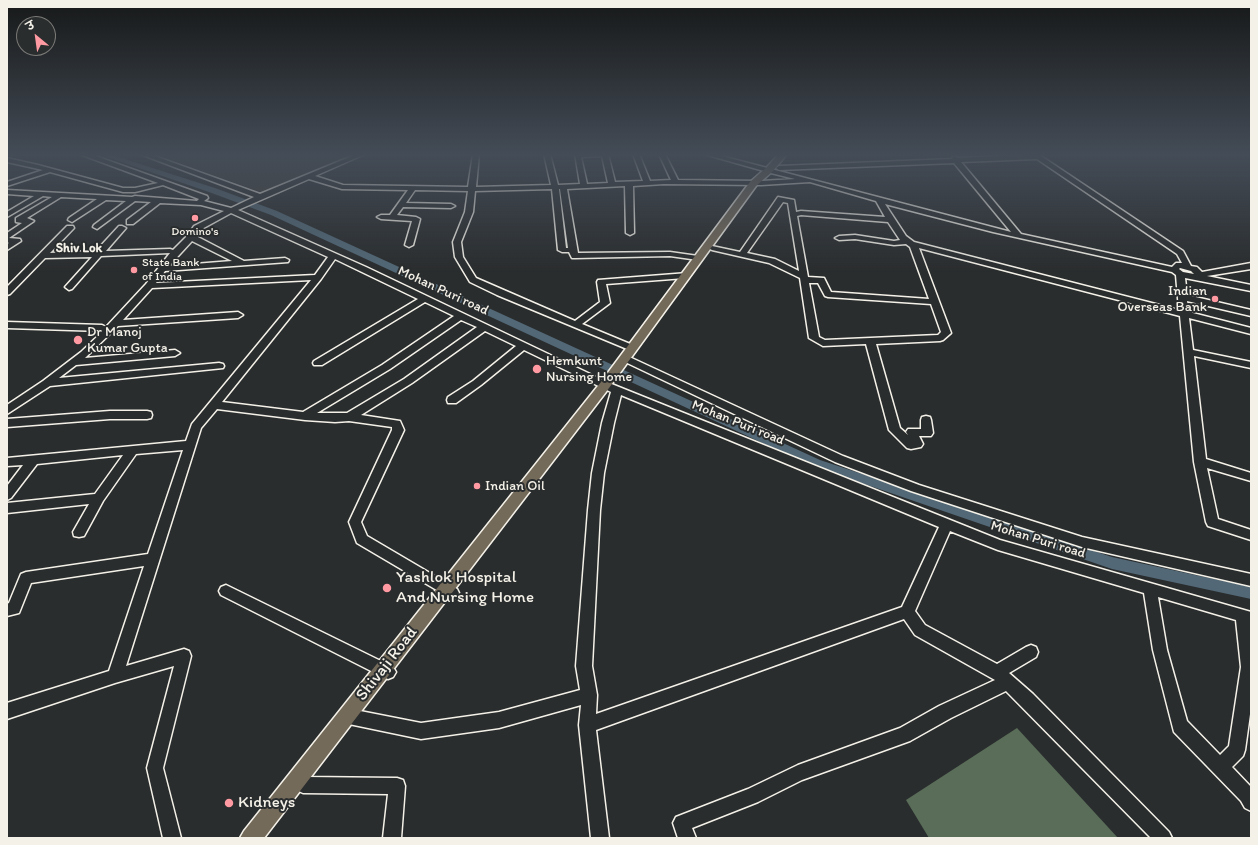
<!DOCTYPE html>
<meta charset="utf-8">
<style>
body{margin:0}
#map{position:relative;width:1258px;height:845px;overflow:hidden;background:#2a2d2e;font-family:Itim,"Playpen Sans Deva",sans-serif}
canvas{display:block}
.frame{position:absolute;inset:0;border:8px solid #f4f1e8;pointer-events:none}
.north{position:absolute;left:16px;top:16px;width:40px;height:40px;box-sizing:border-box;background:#2a2d2e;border:1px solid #7b7b78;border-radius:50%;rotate:331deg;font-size:11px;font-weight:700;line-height:16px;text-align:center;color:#f4f1e8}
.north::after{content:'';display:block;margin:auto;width:14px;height:18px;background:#ff9aa2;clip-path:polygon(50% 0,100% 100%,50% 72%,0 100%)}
</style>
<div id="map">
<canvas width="1258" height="845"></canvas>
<div class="frame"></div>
<div class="north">उ</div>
</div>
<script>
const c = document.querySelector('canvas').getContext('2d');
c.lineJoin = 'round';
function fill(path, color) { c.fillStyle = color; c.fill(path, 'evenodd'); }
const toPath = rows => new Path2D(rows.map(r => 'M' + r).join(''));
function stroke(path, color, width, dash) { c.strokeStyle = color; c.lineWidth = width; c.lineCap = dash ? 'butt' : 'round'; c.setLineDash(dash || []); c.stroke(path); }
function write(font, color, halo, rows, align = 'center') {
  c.font = font + ' Itim,sans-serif'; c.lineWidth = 4; c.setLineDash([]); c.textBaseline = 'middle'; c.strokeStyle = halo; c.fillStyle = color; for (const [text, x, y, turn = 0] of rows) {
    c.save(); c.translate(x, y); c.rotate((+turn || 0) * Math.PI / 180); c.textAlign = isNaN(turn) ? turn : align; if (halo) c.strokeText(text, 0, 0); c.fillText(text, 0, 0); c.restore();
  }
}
const built = toPath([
 [154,154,351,154,342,159,261,192]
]);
const green = toPath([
 [1017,728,1118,838,929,838,906,800]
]);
const canal = toPath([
 [100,154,109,154,215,188,277,211,820,460,1112,557,1251,587,1251,599,1112,569,812,466,271,215,209,192,101,155,100,154]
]);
const minor = toPath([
 [81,154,90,154,207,196,208,198,204,201,231,208,254,197,140,154,149,154,260,194,357,154,365,154,315,176,343,185,468,187,473,154,479,154,476,187,551,185,544,154,550,154,558,185,580,184,575,154,608,154,615,182,643,181,633,154,639,154,650,181,671,180,659,154,665,154,678,180,761,181,795,179,771,173,704,154,714,154,1011,232,954,163,779,170,776,168,779,166,951,159,954,156,958,158,1038,154,1183,251,1191,266,1197,267,1202,272,1251,263,1251,269,1207,276,1251,285,1251,291,1185,278,1187,295,1251,310,1251,316,1187,301,1189,312,1251,328,1251,334,1189,318,1193,350,1251,362,1251,368,1194,356,1206,459,1251,473,1251,481,1207,468,1218,519,1251,530,1251,540,1208,526,1206,522,1194,462,1180,316,919,248,951,333,943,340,940,341,876,344,900,428,908,435,906,432,908,429,921,429,921,420,922,417,926,416,930,417,931,420,933,433,931,436,919,436,923,444,921,447,911,449,907,448,889,430,866,344,823,346,809,338,800,278,769,263,712,250,708,248,712,246,740,252,778,197,794,200,796,212,801,211,885,217,876,201,810,182,761,185,664,184,633,186,634,233,630,235,626,233,625,186,567,189,578,253,670,252,698,256,702,258,698,260,670,256,575,258,572,258,569,252,562,252,558,250,552,189,475,191,473,212,461,242,463,257,476,278,575,321,600,302,597,282,598,280,688,273,689,275,685,278,606,284,610,303,582,324,635,346,637,348,632,351,497,295,470,282,455,257,453,242,465,212,468,191,415,190,406,203,451,204,455,206,451,208,403,207,397,215,416,217,420,219,413,245,409,247,405,245,412,221,381,219,377,217,381,215,390,215,408,190,342,189,309,179,238,210,366,267,609,383,1000,540,1251,612,1251,707,1245,750,1243,756,1232,767,1251,787,1251,811,1245,808,1241,801,1174,732,1153,650,1144,593,998,550,950,531,915,611,925,625,997,664,1026,647,1031,645,1036,647,1038,652,1036,657,1009,673,1033,694,1169,832,1172,838,1151,838,1006,691,951,718,910,741,802,780,758,802,692,828,696,838,678,838,673,823,676,817,748,789,798,765,900,728,939,706,995,680,915,635,904,619,596,730,609,838,591,838,579,725,581,705,499,728,421,739,349,724,347,718,349,712,355,710,421,723,499,712,580,690,576,666,588,510,592,473,602,423,611,392,524,350,481,385,456,403,448,403,447,400,448,397,473,381,516,346,485,331,412,383,361,415,400,421,404,430,361,522,367,536,457,589,459,593,457,597,452,599,357,543,349,522,392,430,392,427,349,421,335,422,305,420,217,409,201,428,126,666,184,649,189,651,191,656,163,768,181,838,163,838,147,768,174,666,115,683,7,719,7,703,109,671,144,566,31,583,19,613,7,616,7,604,9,603,21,574,26,572,148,554,183,450,136,454,103,501,84,536,79,537,74,536,73,532,89,504,7,513,7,503,95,494,123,455,37,464,11,498,7,500,7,486,23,465,7,466,7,458,186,441,192,424,311,280,152,288,123,320,238,312,243,315,238,318,118,326,85,358,175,350,180,353,175,356,76,365,59,378,219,363,223,364,224,366,223,368,50,386,7,414,7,405,43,381,81,352,103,331,7,328,7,322,102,325,106,327,146,284,170,253,101,256,72,289,69,290,65,287,92,257,45,258,10,294,7,295,7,287,67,226,73,226,74,228,50,253,96,251,119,226,122,226,126,228,106,251,170,249,173,250,188,235,194,226,224,211,201,205,160,203,133,224,127,224,127,220,151,202,135,201,97,229,93,227,94,225,126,201,106,200,72,222,68,220,69,218,97,199,61,197,27,218,34,221,9,238,20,239,21,241,7,250,7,244,9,243,7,242,7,233,22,223,16,222,16,218,52,197,43,196,7,217,7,212,34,196,7,194,7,190,132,197,135,196,197,201,199,199,163,185,135,192,123,192,50,172,7,186,7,182,43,170,7,162,7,158,38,165,123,188,135,188,158,183,82,155,81,154],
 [602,156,608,183,587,184,581,157,602,156],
 [1037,159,1177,254,1182,263,1176,263,1172,267,1021,234,961,162,1037,159],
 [559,189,560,189,568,248,566,248,559,189],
 [783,202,788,203,799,271,775,259,747,253,783,202],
 [885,204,993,232,1172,272,1176,275,1179,310,914,242,906,236,885,204],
 [231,213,328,257,315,275,156,283,165,271,288,262,289,260,285,258,244,261,196,236,200,230,231,213],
 [801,215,888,222,900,240,894,241,855,235,839,236,835,238,839,240,855,239,894,245,906,244,910,247,929,299,831,292,824,278,808,277,797,216,801,215],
 [192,241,232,261,169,266,192,241],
 [335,259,418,299,314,361,313,363,314,365,322,365,425,302,454,316,382,365,303,412,222,402,321,279,335,259],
 [1180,268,1191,271,1194,274,1183,272,1179,269,1180,268],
 [809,283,818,283,825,296,828,297,931,304,941,332,938,335,825,340,819,337,809,283],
 [461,320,477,327,404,379,347,413,317,413,390,369,461,320],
 [621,395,939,527,902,607,596,714,597,695,592,666,600,510,604,473,614,423,621,395],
 [1158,597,1236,620,1241,667,1229,746,1220,755,1187,721,1167,650,1158,597],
 [625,355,843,456,919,485,1082,537,1251,574,1251,586,1082,547,911,491,835,462,621,360,620,358,625,355],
 [110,411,147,411,151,412,152,415,151,418,147,419,110,419,7,427,7,419,110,411],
 [226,585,393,667,396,672,393,677,388,679,383,677,221,595,219,591,221,587,226,585],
 [296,773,305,777,397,778,403,780,405,786,401,838,383,838,388,794,303,793,290,787,288,781,290,775,296,773]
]);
const major = toPath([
 [779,154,787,154,773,171,756,186,609,388,264,838,240,838,244,831,601,382,750,182,767,167,779,154]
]);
const markers = [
 [195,218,4,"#ff9aa2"],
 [134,270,4,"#ff9aa2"],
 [1215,299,4,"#ff9aa2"],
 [78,340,5,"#ff9aa2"],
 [537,369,5,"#ff9aa2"],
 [477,486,4,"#ff9aa2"],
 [387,588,5,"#ff9aa2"],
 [229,803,5,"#ff9aa2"]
];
const farPoinames = [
 ["Domino's",195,232],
 ["State Bank",142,263,"left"],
 ["of India",142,277,"left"]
];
const farNeighbourhoodnames = [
 ["Shiv Lok",79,249]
];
const streetNames = [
 ["Mohan Puri road",443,291,25],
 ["Mohan Puri road",738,423,22],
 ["Mohan Puri road",1038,540,17]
];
const poiNames = [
 ["Indian",1207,291,"right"],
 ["Overseas Bank",1207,307,"right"],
 ["Dr Manoj",87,332],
 ["Kumar Gupta",87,348],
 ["Hemkunt",546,361],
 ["Nursing Home",546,377],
 ["Indian Oil",485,486]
];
const nearPoinames = [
 ["Yashlok Hospital",396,578],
 ["And Nursing Home",396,598],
 ["Kidneys",238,803]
];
const nearStreetnames = [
 ["Shivaji Road",387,664,-52]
];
fill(built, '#3d3d38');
fill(green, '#596d58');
fill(canal, '#526876');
stroke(minor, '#f4f1e8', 3);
stroke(major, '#f4f1e8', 3);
fill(minor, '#2a2d2e');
fill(major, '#746a5a');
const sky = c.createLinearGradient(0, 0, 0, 272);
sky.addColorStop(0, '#171919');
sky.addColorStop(0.57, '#444c57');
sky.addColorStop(1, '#444c5700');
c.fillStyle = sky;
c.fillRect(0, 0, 1258, 272);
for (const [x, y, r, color] of markers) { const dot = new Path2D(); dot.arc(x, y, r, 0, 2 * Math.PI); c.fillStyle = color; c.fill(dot); stroke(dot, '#2a2d2e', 1.5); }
write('12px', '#f4f1e8', '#2a2d2e', farPoinames);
write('bold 13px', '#f4f1e8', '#2a2d2e', farNeighbourhoodnames);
write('14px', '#f4f1e8', '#2a2d2e', streetNames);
write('14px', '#f4f1e8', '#2a2d2e', poiNames, 'left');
write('17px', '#f4f1e8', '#2a2d2e', nearPoinames, 'left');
write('17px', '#f4f1e8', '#2a2d2e', nearStreetnames);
</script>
